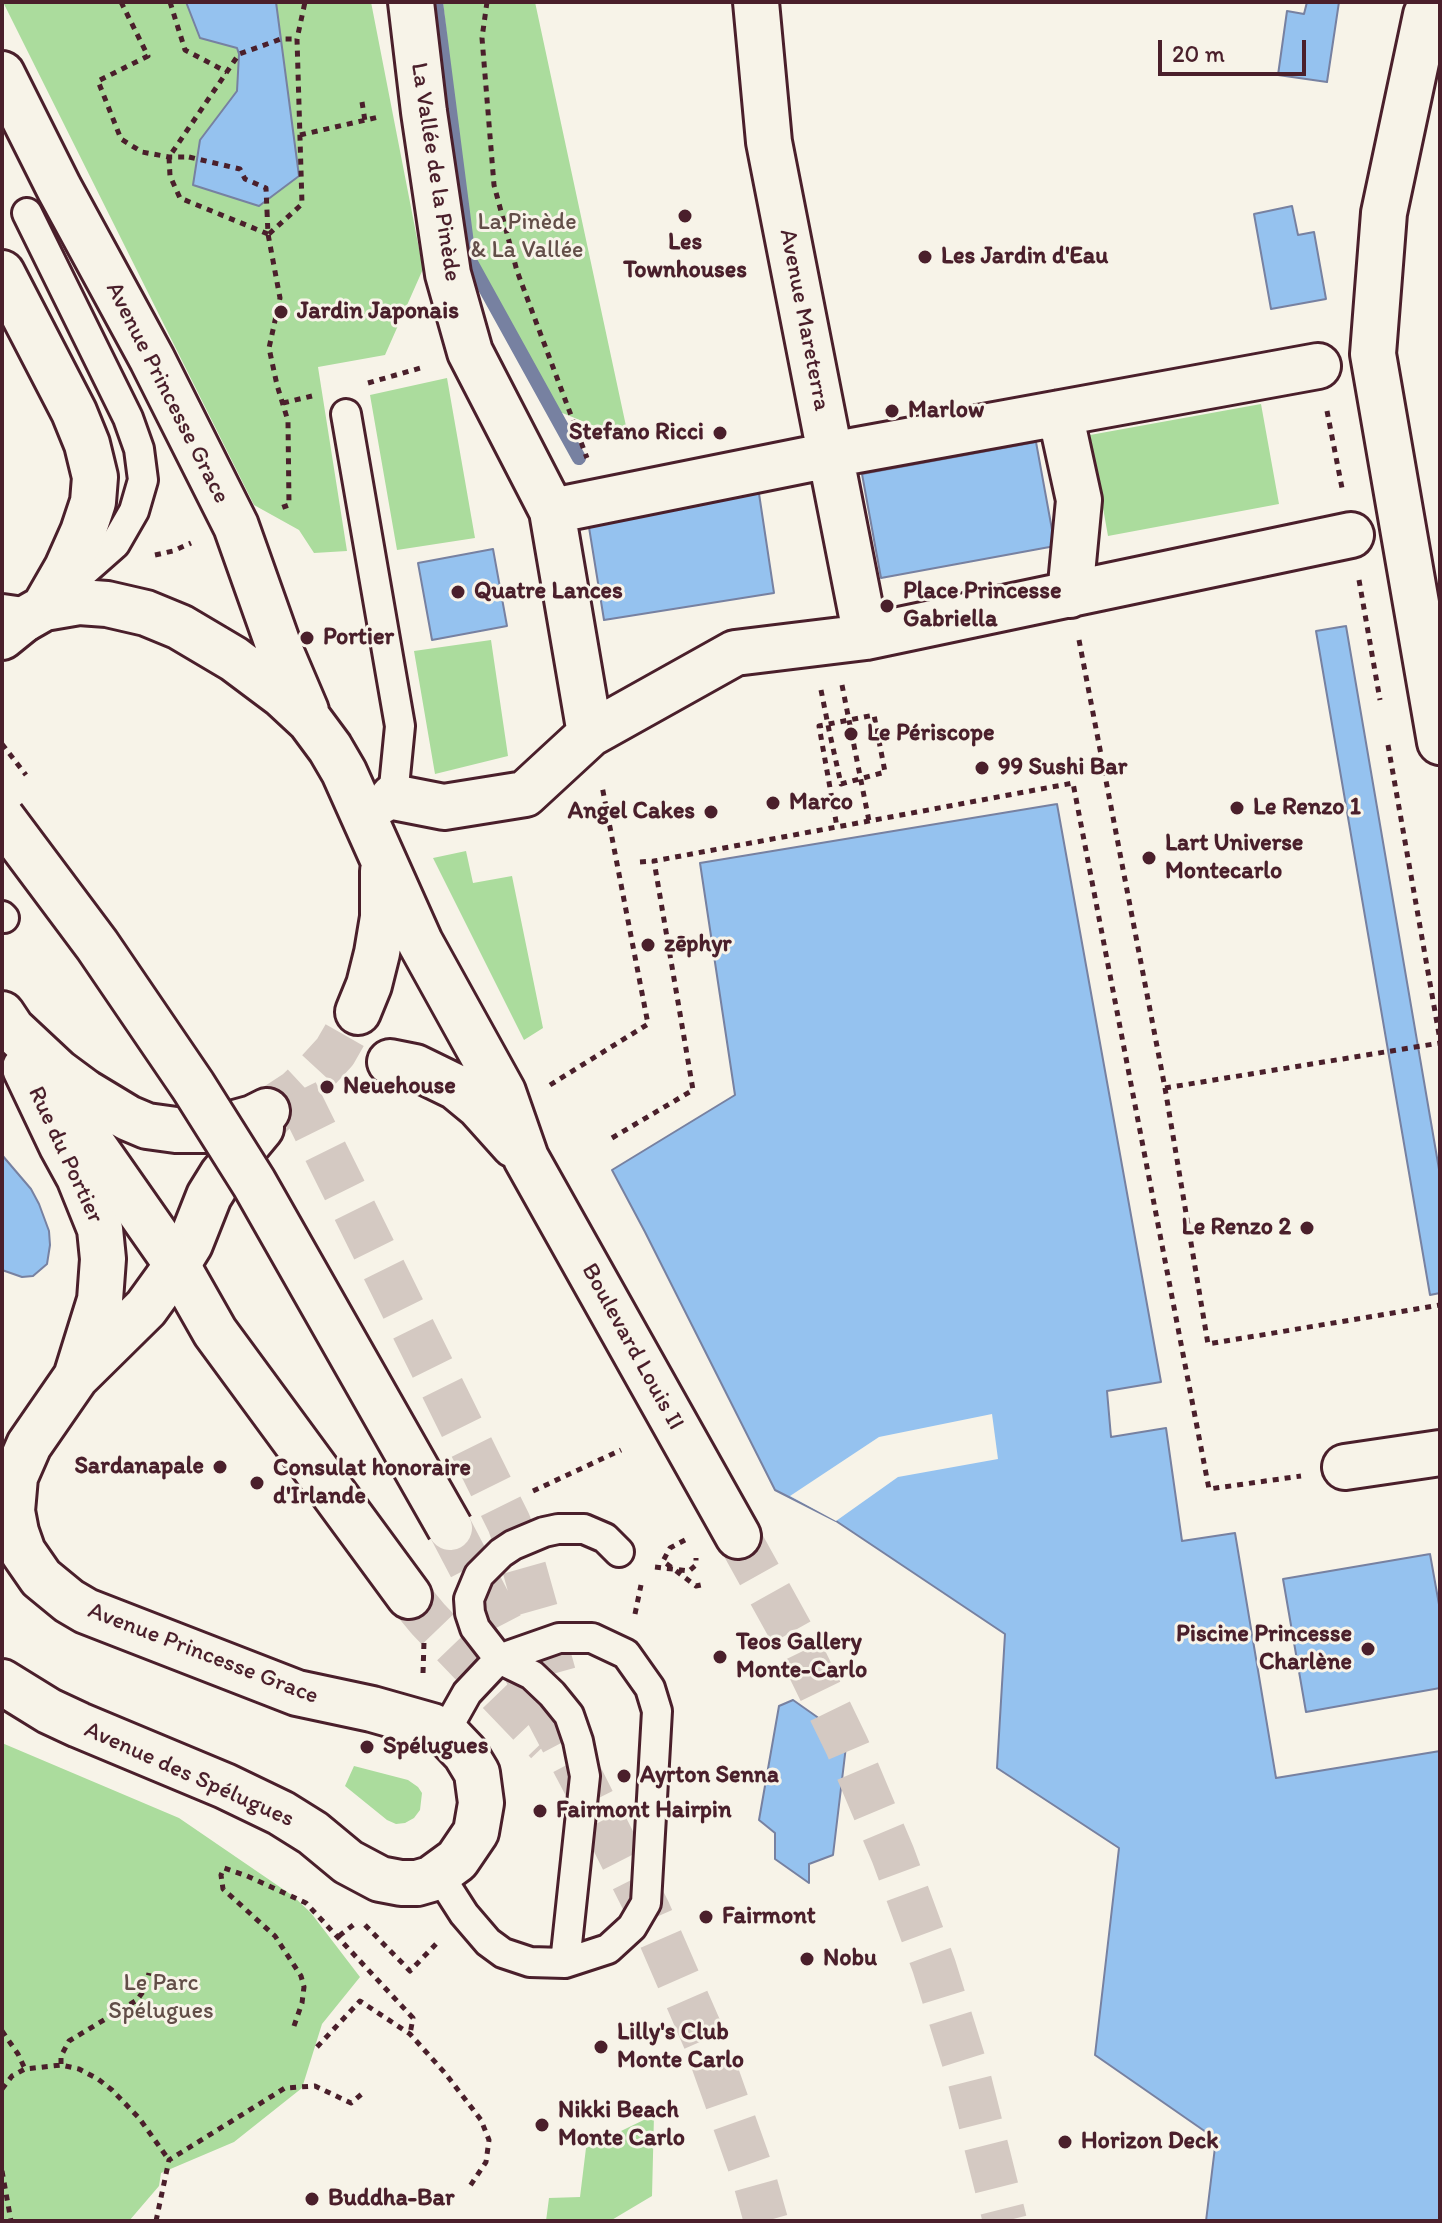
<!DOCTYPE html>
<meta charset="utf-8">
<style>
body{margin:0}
#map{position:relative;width:1442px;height:2223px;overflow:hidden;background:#f7f3e8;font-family:Itim,sans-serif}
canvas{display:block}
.frame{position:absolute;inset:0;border:4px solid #4a1f2b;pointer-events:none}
.scale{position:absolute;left:1158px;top:40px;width:148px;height:36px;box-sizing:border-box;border:4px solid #4a1f2b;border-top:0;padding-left:10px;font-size:24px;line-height:28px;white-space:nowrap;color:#4a1f2b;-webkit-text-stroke:6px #f7f3e8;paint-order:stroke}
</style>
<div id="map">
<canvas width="1442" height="2223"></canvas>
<div class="frame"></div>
<div class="scale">20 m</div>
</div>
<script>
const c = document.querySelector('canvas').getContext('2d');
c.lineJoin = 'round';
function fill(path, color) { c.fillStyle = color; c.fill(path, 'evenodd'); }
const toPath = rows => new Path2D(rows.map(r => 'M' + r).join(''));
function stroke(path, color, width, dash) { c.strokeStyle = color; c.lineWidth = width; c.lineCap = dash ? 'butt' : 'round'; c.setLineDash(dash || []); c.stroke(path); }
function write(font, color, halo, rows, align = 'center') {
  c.font = font + ' Itim,sans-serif'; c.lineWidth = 6; c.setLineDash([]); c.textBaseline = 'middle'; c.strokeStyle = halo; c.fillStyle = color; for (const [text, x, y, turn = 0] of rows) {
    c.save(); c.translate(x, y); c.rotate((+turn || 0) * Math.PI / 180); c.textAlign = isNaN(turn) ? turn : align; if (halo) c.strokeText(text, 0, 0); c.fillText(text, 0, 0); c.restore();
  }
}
const green = toPath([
 [3,2,371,2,423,269,385,355,318,367,347,551,314,553,299,530,254,505],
 [443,2,535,2,629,440,555,410,472,256],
 [447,378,475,538,397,550,370,395],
 [1261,404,1279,504,1108,536,1090,435],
 [491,640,508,756,435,774,414,651],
 [466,851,473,883,512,876,543,1028,524,1040,433,858],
 [2,1743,179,1818,293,1896,311,1913,360,1977,322,2024,302,2088,234,2142,161,2173,159,2186,129,2221,2,2221],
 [354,1766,408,1780,418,1787,422,1793,420,1810,414,1818,405,1823,396,1824,387,1820,345,1786],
 [654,2115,652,2196,610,2221,546,2221,549,2198,580,2197,586,2148]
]);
const water = toPath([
 [186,2,276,2,299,176,259,206,193,185,200,140,237,91,239,54,237,48,200,38,186,2],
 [1307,2,1339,2,1327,82,1278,75,1287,11,1304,14,1307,2],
 [1292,206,1298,235,1314,232,1326,299,1271,309,1254,214,1292,206],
 [1036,442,1055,546,881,578,862,474,1036,442],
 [758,487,774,593,604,620,587,515,758,487],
 [493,549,507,626,432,640,418,563,493,549],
 [1346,626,1440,1175,1440,1293,1430,1295,1316,631,1346,626],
 [1057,804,1161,1382,1107,1391,1111,1437,1166,1428,1182,1541,1235,1533,1276,1778,1440,1751,1440,2221,1206,2221,1216,2139,1095,2055,1119,1848,997,1768,1005,1634,836,1521,775,1490,645,1232,612,1170,735,1095,700,863,1057,804],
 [2,1155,31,1189,39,1204,49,1231,50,1245,47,1264,33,1276,22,1277,2,1270,2,1155],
 [1430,1554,1440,1610,1440,1688,1306,1712,1283,1579,1430,1554],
 [793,1700,847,1738,833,1855,809,1864,809,1883,775,1859,775,1833,759,1820,779,1706,793,1700]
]);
const pier = toPath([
 [992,1414,998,1459,898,1477,836,1521,790,1496,879,1437]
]);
const stream = toPath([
 [436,2,469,259,579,458]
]);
const streetTunnel = toPath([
 [270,1117,296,1092]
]);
const secondaryTunnel = toPath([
 [267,1111,296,1092,311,1078,335,1052,358,1012],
 [738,1536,795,1639,847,1746,893,1855,934,1966,969,2078,1005,2221]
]);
const primaryTunnel = toPath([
 [296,1092,509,1523,522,1560,558,1688],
 [450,1528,584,1783,649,1912,706,2043,754,2178,766,2221],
 [409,1596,428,1619,547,1743]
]);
const path = toPath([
 [121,2,148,56,98,81,121,139,142,152,169,157,189,157],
 [170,2,185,50,227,72],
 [487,2,482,38,494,185,517,271,587,458],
 [362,102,365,121],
 [300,135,379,117],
 [267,211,268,234,280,298,269,348,277,385,288,421,289,505,278,509],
 [268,234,180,198,170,176,169,157,239,54,281,39,297,39],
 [269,234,302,204,297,39,305,2],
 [368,383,424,367],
 [283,403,312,396],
 [1327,411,1342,488],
 [155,555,173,551,191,543],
 [1359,580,1380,700],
 [1079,640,1165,1088,1208,1344,1440,1305],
 [842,685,869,821],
 [821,690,829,730,841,784,885,772,874,715,819,726,837,827],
 [2,744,26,775],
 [1388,745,1440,1040],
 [640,862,654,861],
 [550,1085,648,1024,602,786],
 [1165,1088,1440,1043],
 [612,1138,693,1090,654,861,1073,783,1209,1489,1301,1476],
 [533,1491,621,1450],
 [685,1540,670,1548,663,1561,696,1586,705,1584],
 [655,1567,689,1571,696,1565,696,1558],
 [635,1614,641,1585],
 [423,1673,424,1642],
 [365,1925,410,1971,436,1944],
 [339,1936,357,1922],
 [294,2026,302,2003,304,1987,301,1976,275,1936,223,1889,221,1875,224,1868,247,1876,306,1903,413,2018,410,2034],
 [2,2031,18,2054,25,2069],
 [317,2047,360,2001,410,2034,445,2073,481,2120,489,2140,486,2162,470,2186],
 [61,2064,61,2056,69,2041,137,2000,145,1989,149,1973],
 [2,2089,12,2076,25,2069,61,2065,79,2069,98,2079,112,2090,139,2118,169,2160],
 [2,2171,11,2221],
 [156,2221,169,2160,285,2088,315,2086,351,2103,363,2093]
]);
const lane = toPath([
 [27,213,128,418,139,449,143,480,134,511,115,544,64,589],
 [346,414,400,726,393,797,385,808],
 [2,916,4,918],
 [439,1875,464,1914,488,1942,503,1953,530,1962,565,1963,585,1776,578,1741,569,1715,552,1694,532,1675,499,1659,467,1693,445,1732],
 [565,1963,608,1949,632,1927,646,1903,657,1711,650,1688,626,1654,592,1638,559,1638,499,1659,475,1628,470,1613,469,1599,479,1575,501,1553,513,1545,544,1532,558,1529,584,1529,605,1538,619,1552]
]);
const street = toPath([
 [411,2,424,112,448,274,470,352,552,511,590,734],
 [756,2,769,142,866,637],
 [1432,2,1426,15,1384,213,1373,354,1440,742],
 [1060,413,1079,500,1070,595],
 [552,511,830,455,1318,366],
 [393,797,444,807,525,794,590,734,735,653,866,637,1351,535],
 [25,1068,62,1146,79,1177,100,1229,103,1259,100,1300,77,1374],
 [1345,1467,1440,1453],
 [2,1682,49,1711,79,1725,225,1786,281,1813,313,1833,348,1862,380,1879,401,1883,417,1883,431,1879,457,1860,476,1832,481,1803,477,1773,465,1753,445,1732,432,1726,372,1709,297,1693,86,1611,69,1601,41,1578,23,1552,16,1532,12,1511,15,1477,29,1445,76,1377,146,1308,177,1265,190,1244,209,1196,222,1175,261,1128]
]);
const secondary = toPath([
 [2,74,59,188,152,359,236,526,280,650,306,711],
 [2,273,74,412,87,444,95,477,93,502,83,532,67,568,44,608],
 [2,637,23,620,44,608,79,602,107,604,146,613,180,627,234,659,282,695,310,721,330,748,344,772,420,942,503,1092,526,1158,738,1536],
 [358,1012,369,985,377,953,383,917,383,871],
 [2,1014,12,1029,58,1072,85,1092,128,1118,147,1126,176,1130,209,1130,253,1118,267,1111],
 [390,1062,415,1067,456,1087,479,1106,514,1145],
 [45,1076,177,1265]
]);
const primary = toPath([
 [2,617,23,620],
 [177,1265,215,1332,409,1596]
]);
const pathBridge = toPath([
 [189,157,240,169,245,179,266,188,267,211]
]);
const primaryBridge = toPath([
 [2,818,97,945,193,1086,254,1183,450,1528]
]);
const markers = [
 [685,216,8,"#4a1f2b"],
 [925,257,8,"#4a1f2b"],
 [281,312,8,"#4a1f2b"],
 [892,411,8,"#4a1f2b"],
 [720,433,8,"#4a1f2b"],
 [458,592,8,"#4a1f2b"],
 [887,606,8,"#4a1f2b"],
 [307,638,8,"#4a1f2b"],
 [851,734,8,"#4a1f2b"],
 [982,768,8,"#4a1f2b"],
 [773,803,8,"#4a1f2b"],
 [1237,808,8,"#4a1f2b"],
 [711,812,8,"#4a1f2b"],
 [1149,858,8,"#4a1f2b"],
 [648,945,8,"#4a1f2b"],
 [327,1087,8,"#4a1f2b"],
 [1307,1228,8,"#4a1f2b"],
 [220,1467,8,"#4a1f2b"],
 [257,1483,8,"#4a1f2b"],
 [1368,1649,8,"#4a1f2b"],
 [720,1657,8,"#4a1f2b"],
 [367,1747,8,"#4a1f2b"],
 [624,1776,8,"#4a1f2b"],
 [540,1811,8,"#4a1f2b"],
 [706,1917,8,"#4a1f2b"],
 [807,1959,8,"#4a1f2b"],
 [601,2047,8,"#4a1f2b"],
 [542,2125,8,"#4a1f2b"],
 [1065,2142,8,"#4a1f2b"],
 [312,2199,8,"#4a1f2b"]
];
const streetNames = [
 ["La Vallée de la Pinède",435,172,81],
 ["Avenue Mareterra",804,320,79],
 ["Avenue Princesse Grace",167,393,63],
 ["Rue du Portier",65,1155,65],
 ["Boulevard Louis II",632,1347,61],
 ["Avenue Princesse Grace",203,1654,21],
 ["Avenue des Spélugues",189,1775,24]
];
const parkNames = [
 ["La Pinède",527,223],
 ["& La Vallée",527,251],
 ["Le Parc",161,1984],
 ["Spélugues",161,2012]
];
const poiNames = [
 ["Les",685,243,"center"],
 ["Townhouses",685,271,"center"],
 ["Les Jardin d'Eau",941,257],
 ["Jardin Japonais",297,312],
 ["Marlow",908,411],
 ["Stefano Ricci",704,433,"right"],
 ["Quatre Lances",474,592],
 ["Place Princesse",903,592],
 ["Gabriella",903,620],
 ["Portier",323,638],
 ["Le Périscope",867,734],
 ["99 Sushi Bar",998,768],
 ["Marco",789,803],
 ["Le Renzo 1",1253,808],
 ["Angel Cakes",695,812,"right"],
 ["Lart Universe",1165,844],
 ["Montecarlo",1165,872],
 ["zēphyr",664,945],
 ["Neuehouse",343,1087],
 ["Le Renzo 2",1291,1228,"right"],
 ["Sardanapale",204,1467,"right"],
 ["Consulat honoraire",273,1469],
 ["d'Irlande",273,1497],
 ["Piscine Princesse",1352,1635,"right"],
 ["Charlène",1352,1663,"right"],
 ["Teos Gallery",736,1643],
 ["Monte-Carlo",736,1671],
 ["Spélugues",383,1747],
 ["Ayrton Senna",640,1776],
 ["Fairmont Hairpin",556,1811],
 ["Fairmont",722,1917],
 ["Nobu",823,1959],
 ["Lilly's Club",617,2033],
 ["Monte Carlo",617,2061],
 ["Nikki Beach",558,2111],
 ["Monte Carlo",558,2139],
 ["Horizon Deck",1081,2142],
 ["Buddha-Bar",328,2199]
];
fill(green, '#abdc9d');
fill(water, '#95c2ef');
stroke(water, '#7781a1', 2);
fill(pier, '#f7f3e8');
stroke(stream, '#7781a1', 14);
stroke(streetTunnel, '#d4c9c2', 44, [44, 22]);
stroke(secondaryTunnel, '#d4c9c2', 44, [44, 22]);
stroke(primaryTunnel, '#d4c9c2', 44, [44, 22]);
stroke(lane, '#4a1f2b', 34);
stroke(street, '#4a1f2b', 50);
stroke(secondary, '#4a1f2b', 50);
stroke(primary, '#4a1f2b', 50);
stroke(path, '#4a1f2b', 5, [6, 6]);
stroke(lane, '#f7f3e8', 28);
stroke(street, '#f7f3e8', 44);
stroke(secondary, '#f7f3e8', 44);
stroke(primary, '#f7f3e8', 44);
stroke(primaryBridge, '#4a1f2b', 50, []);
stroke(pathBridge, '#4a1f2b', 5, [6, 6]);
stroke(primaryBridge, '#f7f3e8', 44);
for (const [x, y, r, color] of markers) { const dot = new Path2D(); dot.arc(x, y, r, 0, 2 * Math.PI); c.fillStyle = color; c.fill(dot); stroke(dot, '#f7f3e8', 3); }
write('24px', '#4a1f2b', '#f7f3e8', streetNames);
write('24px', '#624e48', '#f7f3e8', parkNames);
write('bold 24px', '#4a1f2b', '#f7f3e8', poiNames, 'left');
</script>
